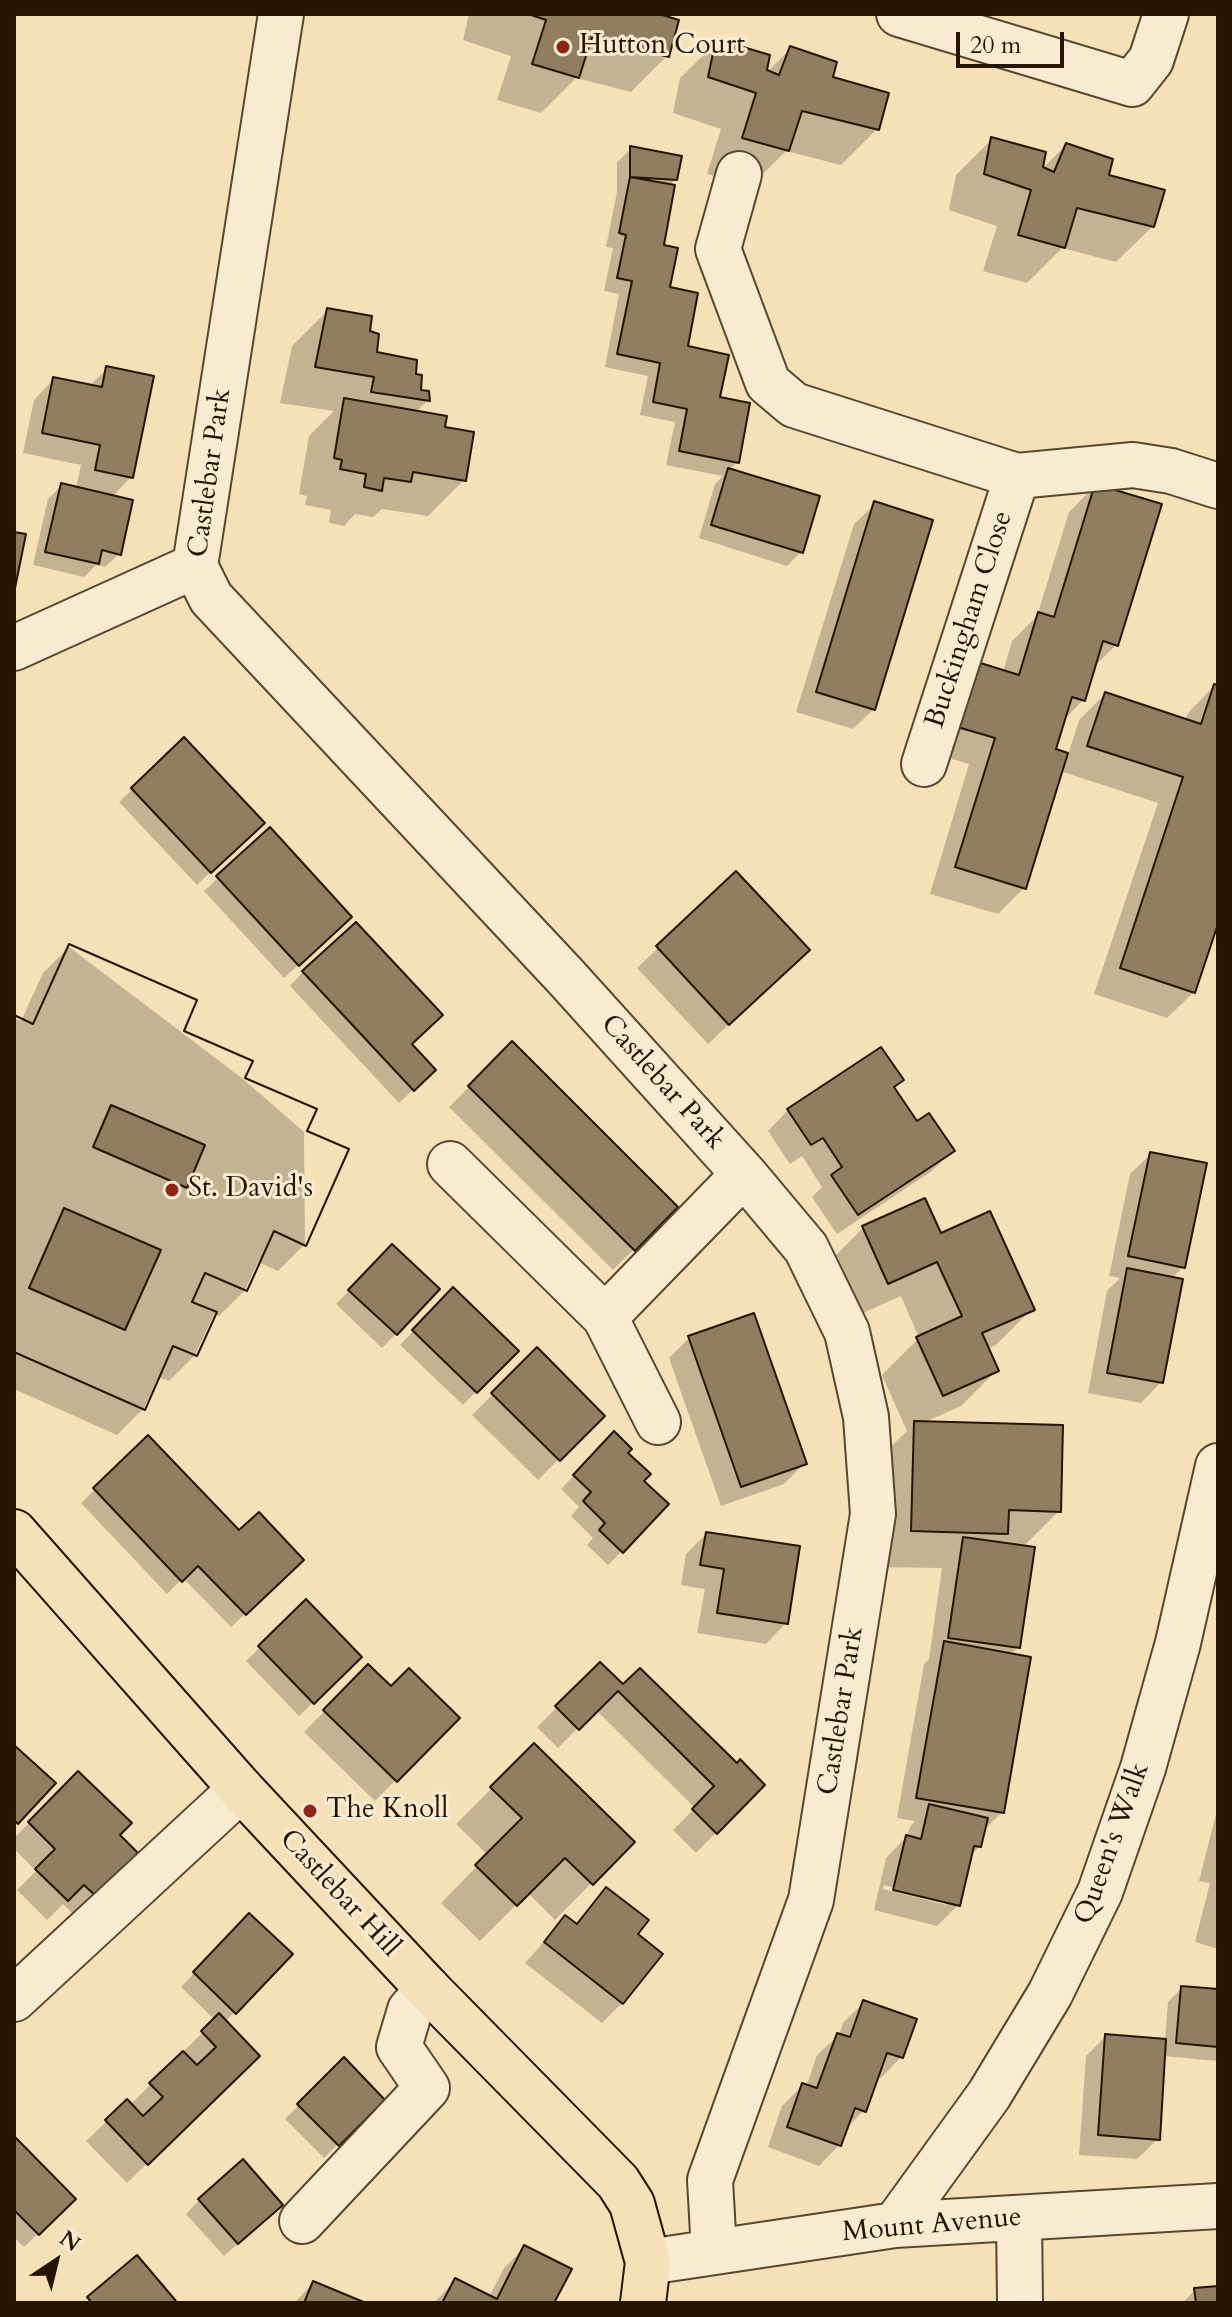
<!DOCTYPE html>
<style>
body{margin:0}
#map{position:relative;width:1232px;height:2317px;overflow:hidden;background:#f5e0b8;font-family:Cardo,serif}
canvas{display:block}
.frame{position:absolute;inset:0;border:16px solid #241401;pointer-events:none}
.north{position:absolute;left:16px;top:2221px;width:80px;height:80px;-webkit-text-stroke:6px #f8ebd1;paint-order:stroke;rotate:35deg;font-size:22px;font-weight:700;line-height:32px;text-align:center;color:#241401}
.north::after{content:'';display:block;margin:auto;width:28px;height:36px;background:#241401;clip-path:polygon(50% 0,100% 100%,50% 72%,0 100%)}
.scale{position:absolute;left:956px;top:32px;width:108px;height:36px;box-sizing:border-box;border:4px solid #241401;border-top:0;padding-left:10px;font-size:24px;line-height:28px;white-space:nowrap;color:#241401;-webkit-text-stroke:6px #f8ebd1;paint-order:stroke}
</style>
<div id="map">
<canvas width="1232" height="2317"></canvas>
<div class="frame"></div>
<div class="north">N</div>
<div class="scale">20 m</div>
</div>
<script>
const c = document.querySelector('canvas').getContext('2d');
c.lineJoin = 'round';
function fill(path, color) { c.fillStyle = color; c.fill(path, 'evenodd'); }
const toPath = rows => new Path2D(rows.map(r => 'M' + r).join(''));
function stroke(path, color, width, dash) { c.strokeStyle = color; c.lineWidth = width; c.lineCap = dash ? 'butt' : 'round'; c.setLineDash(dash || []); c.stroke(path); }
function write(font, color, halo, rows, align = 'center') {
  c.font = font + ' Cardo,serif'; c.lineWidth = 6; c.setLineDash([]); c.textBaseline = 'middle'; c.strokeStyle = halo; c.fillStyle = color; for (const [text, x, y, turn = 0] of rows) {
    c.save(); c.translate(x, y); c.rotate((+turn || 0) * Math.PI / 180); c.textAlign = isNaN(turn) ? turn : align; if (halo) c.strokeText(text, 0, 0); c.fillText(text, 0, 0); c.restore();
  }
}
const shadow = toPath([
 [469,14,651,14,667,56,631,92,576,78,541,113,497,100,511,56,463,40],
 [717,42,764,75,791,48,831,79,877,129,841,165,786,151,751,186,707,174,721,129,673,113,680,78],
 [992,139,1039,172,1066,145,1107,176,1153,226,1116,262,1062,248,1027,283,983,271,997,226,949,210,956,175],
 [631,149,675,179,669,186,661,247,668,289,685,348,718,398,737,462,729,470,801,552,787,566,699,538,715,484,723,476,666,465,675,422,640,415,648,376,605,367,619,294,604,291,613,248,606,247,617,192,617,162],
 [328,310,367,333,375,354,414,376,418,392,428,400,416,412,443,429,464,480,428,516,382,509,373,517,355,514,344,526,329,523,331,510,305,505,307,496,299,494,309,436,334,411,280,403,292,346],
 [107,369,131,477,112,497,119,554,105,567,96,565,84,577,33,565,48,499,62,485,76,488,81,465,23,453,34,400,54,379,89,386],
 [1095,486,1116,645,1093,668,1083,700,1062,722,1053,751,1068,755,1079,720,1105,694,1185,721,1188,713,1214,686,1218,688,1218,918,1194,992,1167,1018,1094,994,1158,803,1060,771,1024,888,998,914,930,894,969,764,929,752,1003,672,1012,641,1037,616,1069,512],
 [875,504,874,709,853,729,796,712,854,524],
 [184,740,248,836,197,885,119,802],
 [270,830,336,930,284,978,204,891],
 [736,874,787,970,708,1044,637,968],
 [69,947,243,1079,304,1132,305,1244,278,1271,258,1262,245,1290,219,1316,214,1314,195,1355,169,1381,158,1377,144,1408,117,1435,14,1389,14,1018,21,1021,43,973],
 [303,972,434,1070,399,1103,290,986],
 [512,1044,676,1207,613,1270,449,1107],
 [902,1080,893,1089,916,1124,952,1151,932,1171,837,1234,812,1197,822,1187,802,1156,790,1164,768,1131,788,1110],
 [1151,1154,1183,1267,1172,1278,1161,1382,1141,1403,1088,1393,1107,1291,1120,1278,1109,1276,1130,1174],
 [863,1228,940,1236,1032,1309,996,1345,987,1349,997,1370,961,1406,923,1423,1059,1511,1022,1548,1018,1647,1010,1655,1002,1812,983,1831,980,1846,970,1856,958,1905,937,1926,874,1910,886,1858,907,1836,910,1827,915,1821,897,1818,924,1664,929,1659,942,1568,876,1567,878,1459,907,1431,882,1375,919,1338,901,1296,852,1318,827,1264],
 [884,1885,946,1901,946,1905,883,1889],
 [392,1247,438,1290,382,1348,336,1304],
 [453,1290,516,1351,463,1405,400,1345],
 [689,1338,805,1463,784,1484,721,1506,669,1358],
 [537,1350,602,1416,538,1480,472,1415],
 [148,1438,239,1533,288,1573,231,1627,183,1578,167,1594,81,1503],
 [600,1448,626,1453,622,1551,608,1565,587,1545,593,1538,571,1516,579,1507,561,1489],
 [706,1534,786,1623,766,1644,697,1633,705,1589,681,1585,686,1554],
 [306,1602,360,1657,299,1716,246,1661],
 [600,1665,623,1687,763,1785,696,1853,673,1830,695,1808,596,1710,558,1748,537,1727],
 [368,1667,390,1689,457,1718,375,1801,304,1732],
 [534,1746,632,1842,555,1920,528,1893,480,1941,441,1903,488,1855,456,1824],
 [78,1774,118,1835,139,1857,78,1919,63,1904,47,1920,17,1890,36,1871,14,1849,14,1838],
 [1218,1806,1218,1949,1195,1942,1210,1883,1199,1881],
 [606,1889,635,1934,622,2003,602,2023,525,1963,565,1918,574,1925],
 [249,1916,290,1955,225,2022,237,2076,127,2183,86,2141,127,2102,130,2105,215,2020,181,1987],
 [1182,1988,1218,1991,1218,2061,1163,2056,1158,2139,1137,2159,1079,2155,1086,2056,1106,2036,1165,2040,1168,2002],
 [864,2002,914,2020,901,2057,881,2078,877,2076,864,2110,845,2130,839,2145,819,2166,768,2147,782,2106,803,2085,806,2087,817,2055,839,2035,843,2023],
 [344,2060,382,2100,324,2158,285,2119],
 [14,2139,73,2199,24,2247,14,2237],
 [199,2200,267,2218,224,2256,186,2214],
 [524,2248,552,2303,434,2303,455,2280,489,2297,504,2268],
 [313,2283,361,2303,294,2303],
 [1218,2288,1218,2303,1182,2303,1195,2290]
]);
const building = toPath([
 [528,14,659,14,679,20,669,57,592,37,579,78,532,64,546,20,528,14],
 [716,39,770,55,767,70,779,75,790,46,837,62,833,77,889,93,879,130,802,111,789,151,742,138,756,93,708,77,716,39],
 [991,137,1046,152,1043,167,1054,172,1066,143,1113,159,1109,175,1165,190,1154,227,1077,208,1065,248,1018,235,1031,190,984,174,991,137],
 [630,146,682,156,677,180,630,177,630,146],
 [630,177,675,185,664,245,678,248,670,287,698,293,688,346,729,355,720,397,750,403,739,463,679,451,687,409,653,402,660,363,617,354,632,281,617,278,626,235,619,233,630,177],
 [327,308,372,316,370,331,379,334,377,352,417,360,416,374,422,375,421,390,429,391,430,401,371,392,374,377,315,367,327,308],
 [106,366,154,376,133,478,95,470,100,445,42,433,53,377,102,387,106,366],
 [344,398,447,416,445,427,474,432,466,481,413,472,411,482,384,478,382,491,364,487,366,474,340,469,342,460,334,458,344,398],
 [728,468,820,496,803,553,711,525,728,468],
 [61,483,133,500,121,555,102,550,99,564,45,552,61,483],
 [1095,484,1162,504,1118,646,1103,641,1085,701,1072,697,1056,749,1068,753,1026,889,955,867,995,738,954,726,974,661,1019,675,1038,612,1054,617,1095,484],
 [874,501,933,520,875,710,816,692,874,501],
 [14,532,26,534,14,593,14,532],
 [1214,684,1218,685,1218,924,1195,993,1120,968,1183,777,1087,746,1105,692,1201,724,1214,684],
 [184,737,265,823,211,873,131,788,184,737],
 [270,827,352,917,299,966,216,876,270,827],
 [736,871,810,950,729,1025,656,946,736,871],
 [356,922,443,1015,412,1044,436,1070,414,1091,302,971,356,922],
 [69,944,197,1000,184,1031,253,1061,245,1078,317,1109,307,1131,349,1149,306,1246,274,1231,247,1291,205,1273,192,1302,217,1312,197,1356,173,1346,145,1410,14,1352,14,1015,33,1024,69,944],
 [111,1105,205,1145,187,1188,93,1147,111,1105],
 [64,1208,161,1250,125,1330,29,1288,64,1208],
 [69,944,197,1000,184,1031,253,1061,245,1078,317,1109,307,1131,349,1149,306,1246,274,1231,247,1291,205,1273,192,1302,217,1312,197,1356,173,1346,145,1410,14,1352,14,1015,33,1024,69,944],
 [512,1041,678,1207,635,1251,468,1086,512,1041],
 [881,1047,904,1080,894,1087,917,1121,929,1113,955,1151,858,1215,831,1175,842,1167,823,1138,811,1145,787,1109,881,1047],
 [1150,1152,1207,1163,1185,1268,1128,1256,1150,1152],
 [925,1198,941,1233,990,1211,1035,1310,982,1333,999,1371,943,1396,916,1337,962,1316,937,1262,888,1284,862,1226,925,1198],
 [392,1244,440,1289,397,1335,348,1290,392,1244],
 [1127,1268,1183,1279,1163,1383,1107,1373,1127,1268],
 [453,1287,519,1351,477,1393,412,1330,453,1287],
 [754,1313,807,1464,741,1487,688,1336,754,1313],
 [537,1347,605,1416,560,1461,491,1393,537,1347],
 [914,1421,1063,1425,1061,1512,1009,1510,1008,1534,911,1531,914,1421],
 [614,1431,632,1449,628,1453,651,1474,644,1481,669,1504,623,1553,599,1530,605,1523,583,1501,591,1492,573,1475,614,1431],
 [148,1435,239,1530,259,1512,304,1560,246,1615,198,1566,182,1582,93,1488,148,1435],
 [706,1532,800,1546,788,1624,717,1613,724,1569,700,1565,706,1532],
 [963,1537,1035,1547,1020,1648,948,1638,963,1537],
 [306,1599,362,1657,314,1704,258,1646,306,1599],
 [944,1641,1031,1657,1004,1813,916,1798,944,1641],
 [600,1662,623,1684,640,1668,737,1763,740,1759,765,1785,717,1834,692,1809,714,1786,618,1691,579,1730,555,1706,600,1662],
 [368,1664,391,1686,409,1668,460,1718,397,1782,323,1710,368,1664],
 [534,1743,635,1842,593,1885,565,1858,517,1906,475,1865,522,1818,490,1787,534,1743],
 [14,1745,56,1783,18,1824,14,1820,14,1745],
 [78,1771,132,1823,120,1835,142,1857,100,1900,84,1885,68,1901,35,1869,55,1849,28,1822,78,1771],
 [929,1804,988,1818,981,1847,974,1846,960,1906,893,1890,906,1835,921,1839,929,1804],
 [606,1887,649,1920,638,1934,663,1954,623,2004,544,1942,565,1915,577,1924,606,1887],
 [249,1913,293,1954,236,2014,193,1972,249,1913],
 [1181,1986,1218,1989,1218,2047,1176,2043,1181,1986],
 [863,2000,917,2019,903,2058,887,2053,866,2112,855,2108,841,2146,787,2127,802,2083,817,2088,837,2033,850,2037,863,2000],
 [219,2013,260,2056,148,2165,105,2120,127,2099,143,2116,163,2097,149,2083,183,2051,197,2065,216,2047,201,2031,219,2013],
 [1105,2034,1166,2039,1160,2140,1098,2135,1105,2034],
 [344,2057,385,2100,339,2146,297,2104,344,2057],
 [14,2136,76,2199,39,2235,14,2210,14,2136],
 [243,2159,283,2205,238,2244,198,2199,243,2159],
 [524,2245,572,2269,554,2303,442,2303,455,2278,497,2299,524,2245],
 [137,2255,176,2301,173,2303,92,2303,87,2297,137,2255],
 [313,2281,366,2303,304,2303,313,2281],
 [1218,2286,1218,2303,1196,2303,1194,2288,1218,2286]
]);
const minor = toPath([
 [281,14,195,566,211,598,566,977,744,1174,806,1248,847,1332,866,1417,873,1514,811,1900,710,2180,714,2251],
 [899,14,1132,84,1151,60,1166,14],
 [739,174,718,249,768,383,794,405,1017,476,1133,465,1171,471,1218,486],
 [14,648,195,566],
 [924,764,1017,476],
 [450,1164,605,1317,658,1422],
 [605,1317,744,1174],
 [14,1999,241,1789],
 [1019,2218,1020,2303],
 [302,2221,427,2088,399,2047,410,2010,428,1989],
 [895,2225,989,2095,1050,1994,1100,1892,1143,1768,1178,1643,1218,1466],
 [648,2262,895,2225,1218,2206]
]);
const major = toPath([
 [14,1532,241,1789,428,1989,618,2182,632,2204,648,2262,643,2303]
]);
const markers = [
 [563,47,8,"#8f2418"],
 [172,1190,8,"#8f2418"],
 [310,1811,8,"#8f2418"]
];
const poiNames = [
 ["Hutton Court",579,47],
 ["St. David's",188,1190],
 ["The Knoll",326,1811]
];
const streetNames = [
 ["Castlebar Park",211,473,-82],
 ["Buckingham Close",970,620,-72],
 ["Castlebar Park",662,1083,48],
 ["Castlebar Park",842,1711,-81],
 ["Queen's Walk",1113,1844,-70],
 ["Castlebar Hill",339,1894,47],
 ["Mount Avenue",932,2226,-5]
];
fill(shadow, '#0003');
fill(building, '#917e60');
stroke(building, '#241401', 2);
stroke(minor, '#58472f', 48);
stroke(major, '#241401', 48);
stroke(minor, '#f8ebd1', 44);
stroke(major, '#f5e0b8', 44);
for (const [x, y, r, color] of markers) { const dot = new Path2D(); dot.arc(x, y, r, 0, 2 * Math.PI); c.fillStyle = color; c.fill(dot); stroke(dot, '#f8ebd1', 3); }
write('28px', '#241401', '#f8ebd1', poiNames, 'left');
write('28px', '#241401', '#f8ebd1', streetNames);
</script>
